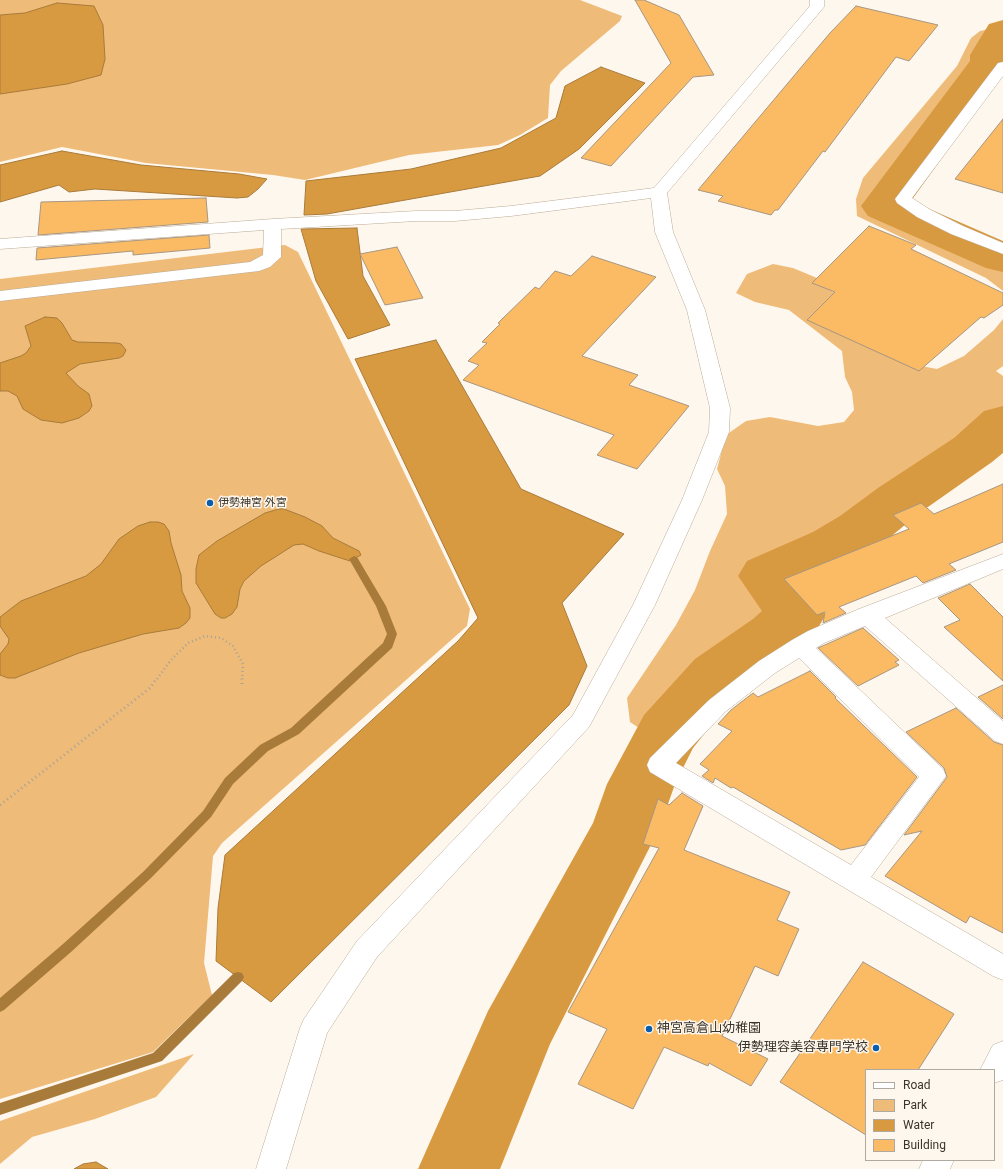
<!DOCTYPE html>
<meta charset="utf-8">
<style>
body{margin:0}
#map{position:relative;width:1003px;height:1169px;overflow:hidden;background:#fef7ee;font-family:Roboto,sans-serif}
canvas{display:block}
.legend{position:absolute;left:865px;top:1069px;width:130px;height:92px;box-sizing:border-box;background:#fef7ee;border:1px solid #b0a9a0;margin:0;padding:5px 7px;list-style:none;font-size:12px;color:#3b342b}
.legend li{display:flex;align-items:center;gap:8px;height:20px}
.legend b{width:20px;border:1px solid #b0a9a0}
</style>
<div id="map">
<canvas width="1003" height="1169"></canvas>
<ul class="legend">
<li><b style="height:5px;background:#fff"></b>Road</li>
<li><b style="height:11px;background:#eebb78"></b>Park</li>
<li><b style="height:11px;background:#d89a41"></b>Water</li>
<li><b style="height:11px;background:#fabb64"></b>Building</li>
</ul>
</div>
<script>
const c = document.querySelector('canvas').getContext('2d');
c.lineJoin = 'round';
function fill(path, color) { c.fillStyle = color; c.fill(path, 'evenodd'); }
const toPath = rows => new Path2D(rows.map(r => 'M' + r).join(''));
function stroke(path, color, width, dash) { c.strokeStyle = color; c.lineWidth = width; c.lineCap = dash ? 'butt' : 'round'; c.setLineDash(dash || []); c.stroke(path); }
function write(font, color, halo, rows, align = 'center') {
  c.font = font + ' Roboto,"Noto Sans JP",sans-serif'; c.lineWidth = 3; c.setLineDash([]); c.textBaseline = 'middle'; c.strokeStyle = halo; c.fillStyle = color; for (const [text, x, y, turn = 0] of rows) {
    c.save(); c.translate(x, y); c.rotate((+turn || 0) * Math.PI / 180); c.textAlign = isNaN(turn) ? turn : align; if (halo) c.strokeText(text, 0, 0); c.fillText(text, 0, 0); c.restore();
  }
}
const green = toPath([
 [0,0,580,0,622,16,620,21,561,71,550,85,548,118,520,135,498,145,409,155,305,180,273,175,146,163,62,147,0,162],
 [990,29,996,37,976,73,879,206,1003,260,1003,291,986,278,857,216,856,199,863,178,957,66,971,38,980,31],
 [285,245,298,252,470,609,467,626,222,843,213,856,204,963,212,995,153,1052,0,1099,0,279],
 [773,264,793,268,817,278,833,292,861,299,916,365,937,369,964,356,994,330,1003,319,1003,366,996,371,1003,376,1003,413,942,462,881,506,800,557,759,574,783,608,781,616,772,625,738,651,706,672,656,726,642,730,630,722,627,698,676,625,695,590,710,551,727,514,725,486,717,469,726,435,746,421,770,417,818,426,844,422,854,410,852,392,845,377,842,351,789,310,755,302,736,293,747,274],
 [194,1054,156,1097,95,1119,32,1137,0,1164,0,1121]
]);
const water = toPath([
 [57,3,94,6,103,25,105,59,101,75,67,84,0,94,0,15,25,13,57,3],
 [601,67,645,83,579,149,540,176,327,214,304,215,306,181,411,169,501,148,556,118,565,86,601,67],
 [62,151,141,165,239,174,267,179,258,189,248,197,237,198,95,189,69,192,59,185,0,202,0,165,62,151],
 [357,228,363,276,390,325,348,339,316,281,301,229,357,228],
 [45,317,57,318,62,323,72,340,78,342,117,343,121,344,126,350,123,356,119,358,80,364,66,373,78,386,89,394,92,406,89,411,79,418,62,423,41,420,23,409,17,396,8,391,0,391,0,363,21,356,26,353,31,346,25,326,45,317],
 [436,340,521,489,624,534,562,603,587,666,569,705,271,1002,216,961,218,908,225,855,458,641,478,618,355,359,436,340],
 [279,509,284,509,305,517,322,526,333,538,359,551,361,555,350,561,319,551,303,544,294,545,261,566,244,581,240,589,237,607,232,614,225,618,221,618,215,614,196,583,196,569,199,555,217,541,265,513,279,509],
 [150,522,158,522,164,524,169,531,171,543,181,575,182,591,190,608,190,618,186,623,179,628,143,634,79,653,15,678,8,678,0,675,0,654,8,644,9,639,0,626,0,617,21,601,86,576,101,564,119,539,138,526,150,522],
 [96,1162,108,1169,74,1169,83,1164,96,1162]
]);
const stream = toPath([
 [354,556,357,557,386,606,397,634,392,648,299,734,268,751,233,784,211,817,151,878,71,952,4,1010,0,1012,0,998,63,944,143,872,203,811,225,778,260,745,291,728,383,643,387,634,376,606,349,559,354,556],
 [238,972,242,973,244,977,242,981,162,1061,0,1115,0,1103,153,1053,234,973,238,972]
]);
const river = toPath([
 [1003,20,1003,73,911,201,1003,241,1003,272,986,268,868,216,861,206,970,61,970,55,989,24,1003,20],
 [1003,406,1003,453,992,462,918,514,882,544,855,560,806,583,821,606,825,616,816,631,797,651,739,691,693,748,675,784,660,827,550,1044,500,1169,418,1169,488,1011,593,823,607,784,644,715,695,659,753,619,762,611,738,576,747,561,813,532,840,516,878,488,954,438,984,411,1003,406]
]);
const building = toPath([
 [635,0,644,0,679,15,714,75,693,77,611,166,581,158,671,63,635,0],
 [856,6,938,25,909,61,896,57,825,152,823,151,778,210,775,210,771,215,718,201,723,196,698,190,830,33,856,6],
 [1003,119,1003,193,955,179,1003,119],
 [206,198,208,222,38,235,41,202,206,198],
 [869,226,916,245,911,249,1003,293,1003,305,984,318,981,317,919,371,807,320,835,292,812,283,869,226],
 [209,235,210,248,133,255,133,251,36,260,37,248,209,235],
 [397,247,423,298,385,305,360,254,397,247],
 [592,256,656,277,582,356,638,375,629,385,689,406,637,469,597,455,614,435,463,380,479,365,468,361,487,343,482,342,500,324,498,323,535,287,539,289,555,271,571,276,592,256],
 [1003,484,1003,542,949,564,956,570,923,583,916,576,839,607,846,613,823,623,825,612,817,615,784,579,909,529,893,515,921,503,934,514,1003,484],
 [970,584,1003,617,1003,681,944,627,960,620,938,598,970,584],
 [863,628,899,660,895,662,899,665,858,686,818,648,863,628],
 [810,671,836,697,835,698,917,777,865,845,841,850,733,787,731,788,715,778,713,783,702,776,709,770,700,764,732,731,718,724,731,710,753,693,758,697,810,671],
 [1003,685,1003,719,978,697,1003,685],
 [956,708,994,742,1003,745,1003,933,970,916,966,923,885,876,922,831,904,835,947,777,944,768,906,732,956,708],
 [682,793,703,806,684,850,790,892,777,920,799,929,778,976,755,966,722,1036,768,1059,751,1086,709,1063,708,1066,664,1047,633,1109,578,1084,607,1029,568,1012,659,848,643,844,658,799,669,805,682,793],
 [863,962,954,1014,918,1070,866,1070,866,1135,780,1082,863,962]
]);
const pathFar1 = toPath([
 [157,679,171,660,188,643,205,636,221,638,233,646,243,664,242,679]
]);
const path = toPath([
 [242,684,242,678],
 [0,805,150,688,157,678]
]);
const minor = toPath([
 [810,0,824,0,824,7,667,193,673,232,705,310,730,408,729,432,702,500,655,605,589,727,377,957,327,1033,286,1169,256,1169,300,1028,304,1019,357,941,573,715,633,605,682,500,709,432,710,408,687,310,655,232,651,198,511,216,455,221,416,221,281,229,281,257,270,267,259,271,0,301,0,291,250,262,263,255,264,230,0,249,0,239,273,219,416,211,455,211,511,206,654,188,810,6,810,0],
 [1003,62,1003,76,912,198,929,209,963,226,1003,243,1003,254,951,234,917,217,897,203,895,199,998,63,1003,62],
 [1003,554,1003,569,885,618,1003,721,1003,744,995,741,865,626,824,643,816,648,943,769,946,776,871,877,1003,954,1003,980,993,976,650,772,647,765,650,758,709,700,759,661,792,640,808,631,859,609,1003,554],
 [799,658,919,777,851,865,676,763,725,712,775,673,799,658],
 [1003,1041,1003,1080,994,1083,994,1070,980,1070,993,1045,1003,1041],
 [923,1160,954,1160,950,1169,919,1169,923,1160]
]);
const markers = [
 [210,503,4,"#095dab"],
 [649,1029,4,"#095dab"],
 [876,1048,4,"#095dab"]
];
const poiNames = [
 ["伊勢神宮 外宮",218,503]
];
const nearPoinames = [
 ["神宮高倉山幼稚園",657,1029],
 ["伊勢理容美容専門学校",868,1048,"right"]
];
fill(green, '#eebb78');
fill(water, '#d89a41');
stroke(water, '#a97b3a', 1);
fill(stream, '#a97b3a');
fill(river, '#d89a41');
fill(building, '#fabb64');
stroke(building, '#a79682', 1);
stroke(minor, '#bcab96', 1);
stroke(pathFar1, '#a9a299', 2.5, [1, 3]);
stroke(path, '#a9a299', 3, [1, 3.5]);
fill(minor, '#fff');
for (const [x, y, r, color] of markers) { const dot = new Path2D(); dot.arc(x, y, r, 0, 2 * Math.PI); c.fillStyle = color; c.fill(dot); stroke(dot, '#fef7ee', 1.5); }
write('11px', '#3b342b', '#fef7ee', poiNames, 'left');
write('13px', '#3b342b', '#fef7ee', nearPoinames, 'left');
</script>
